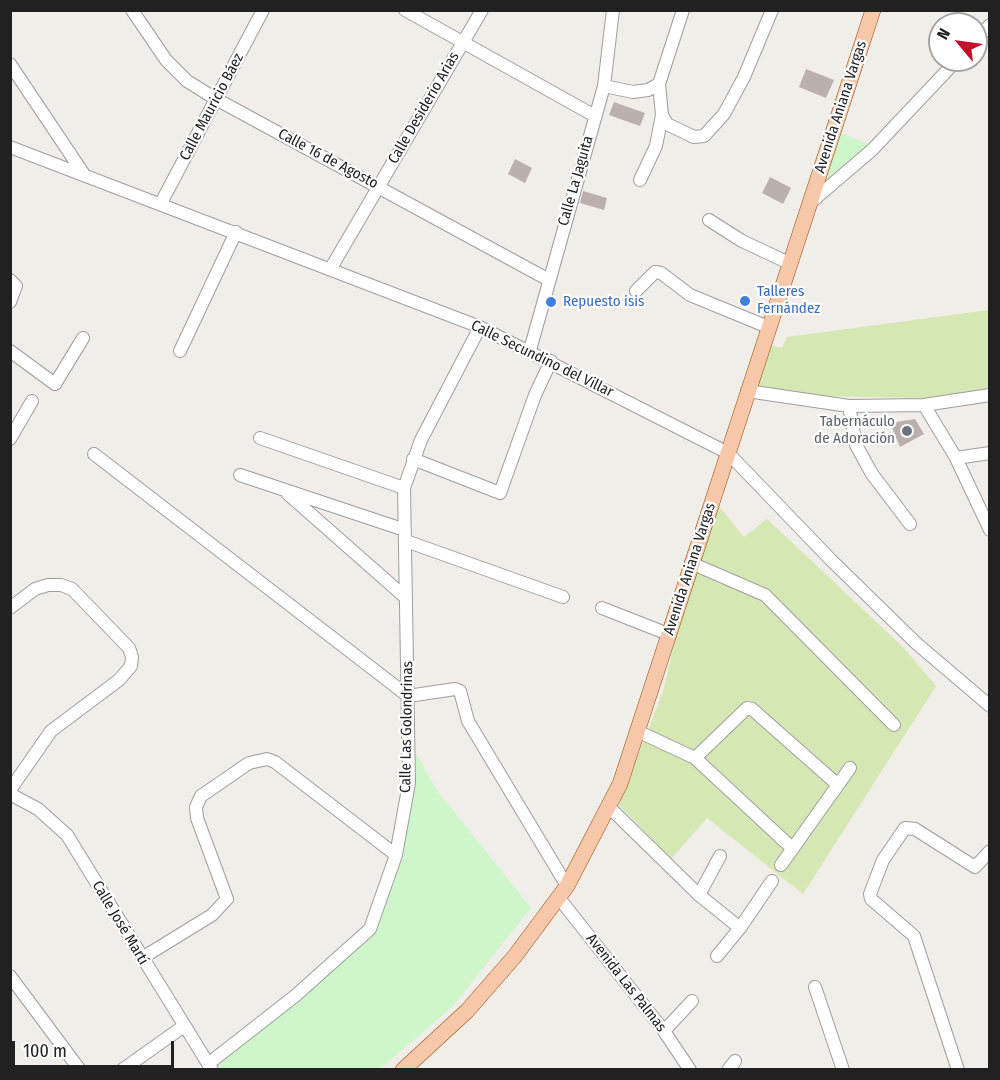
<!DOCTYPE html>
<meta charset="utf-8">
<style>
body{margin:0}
#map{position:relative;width:1000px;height:1080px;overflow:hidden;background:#f1ede9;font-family:"Fira Sans Condensed",sans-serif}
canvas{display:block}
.frame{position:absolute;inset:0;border:12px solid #212121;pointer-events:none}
.north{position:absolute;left:928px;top:12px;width:60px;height:60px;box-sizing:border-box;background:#fff;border:2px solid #a6a6a6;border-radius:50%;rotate:299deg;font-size:16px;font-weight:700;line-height:24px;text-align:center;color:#212121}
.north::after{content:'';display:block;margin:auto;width:21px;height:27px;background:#c40e2d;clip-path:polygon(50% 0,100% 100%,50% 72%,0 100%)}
.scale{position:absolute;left:12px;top:1041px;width:162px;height:27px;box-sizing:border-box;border:3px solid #212121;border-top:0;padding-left:8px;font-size:18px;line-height:21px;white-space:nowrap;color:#212121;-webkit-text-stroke:4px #fff;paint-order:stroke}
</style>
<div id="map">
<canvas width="1000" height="1080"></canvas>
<div class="frame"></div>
<div class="north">N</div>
<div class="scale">100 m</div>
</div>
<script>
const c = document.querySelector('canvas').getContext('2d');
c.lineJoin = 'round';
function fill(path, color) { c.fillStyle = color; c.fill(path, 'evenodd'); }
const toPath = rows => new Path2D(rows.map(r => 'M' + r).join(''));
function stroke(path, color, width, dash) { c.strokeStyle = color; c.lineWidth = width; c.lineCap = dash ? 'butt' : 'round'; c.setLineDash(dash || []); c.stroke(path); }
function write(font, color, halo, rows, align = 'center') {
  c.font = font + ' "Fira Sans Condensed",sans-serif'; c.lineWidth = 4.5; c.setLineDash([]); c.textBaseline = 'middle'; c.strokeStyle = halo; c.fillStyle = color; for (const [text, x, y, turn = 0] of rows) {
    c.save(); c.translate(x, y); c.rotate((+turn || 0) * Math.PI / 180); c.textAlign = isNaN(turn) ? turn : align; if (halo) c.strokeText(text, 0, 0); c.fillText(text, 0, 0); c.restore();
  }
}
const grass = toPath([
 [989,310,989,389,925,398,820,396,755,388,770,345,782,348,787,337],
 [718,505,744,537,767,519,903,647,936,686,803,894,707,818,671,859,619,805,663,691,690,579]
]);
const park = toPath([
 [840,133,874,146,811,200],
 [415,751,436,789,531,908,453,1006,380,1069,217,1070,215,1067,376,929,403,858,414,789]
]);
const building = toPath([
 [806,69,834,80,826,98,799,87],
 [614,102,645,113,640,126,609,115],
 [515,159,532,168,525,183,508,174],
 [770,177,791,188,783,204,762,193],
 [583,191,607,198,604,210,580,203],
 [915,419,924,434,900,447,890,423]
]);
const minor = toPath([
 [132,10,166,60,187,81,216,99,549,280],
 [405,10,595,116],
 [976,40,990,25],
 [10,64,83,173],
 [659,84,662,115,667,124,694,137,704,136,724,114,744,77,772,10],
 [604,86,633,92,648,90,659,84,683,10],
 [10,147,480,327,728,453,831,560,916,643,990,706],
 [640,180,656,146,662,115],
 [161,203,263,10],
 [810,203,872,150,957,60],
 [709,220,742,241,789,263],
 [331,268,482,10],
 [10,280,16,286,10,302],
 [636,291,655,272,661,273,690,295,768,327],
 [530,350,604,86,613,10],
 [10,351,55,384,83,338],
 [180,351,236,232],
 [747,391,849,406,924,405,990,395],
 [924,405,956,458,990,530],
 [849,406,856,445,872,474,910,524],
 [260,438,404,488],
 [10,439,32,401],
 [94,454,408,696,455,689,460,691,468,721,567,886],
 [956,458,990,453],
 [413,459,500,493,535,395,551,361],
 [240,475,405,530],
 [288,494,406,598],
 [406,541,563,597],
 [691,563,765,595,894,725],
 [10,608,35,589,48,585,61,585,72,589,129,648,132,657,131,666,119,680,51,731,10,790],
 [602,608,668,634],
 [637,731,695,758,793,849],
 [695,758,747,708,752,709,838,785],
 [10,794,38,809,67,835,212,1070],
 [609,807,699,895,740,928],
 [781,865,850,768],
 [699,895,720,856],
 [559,898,664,1031,690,1070],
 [717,956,740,928,772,881],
 [142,958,212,915,227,899,197,818,196,807,201,796,249,763,267,759,275,762,396,855],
 [10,976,80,1070],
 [815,987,843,1070],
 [664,1031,692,1001],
 [208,1064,295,996,370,929,396,855,409,783,404,488,421,440,480,327],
 [122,1070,184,1026],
 [728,1070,735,1061],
 [958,1070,914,936,871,899,870,894,883,860,905,828,915,829,975,867,990,851]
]);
const major = toPath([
 [403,1070,467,1011,515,956,567,886,620,784,873,10]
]);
const markers = [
 [745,301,6,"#3f7fe0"],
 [551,302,6,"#3f7fe0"],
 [907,431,6,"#6b7280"]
];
const streetNames = [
 ["Calle Mauricio Báez",212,107,-62],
 ["Avenida Aniana Vargas",841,107,-72],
 ["Calle Desiderio Arias",424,108,-60],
 ["Calle 16 de Agosto",328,159,28],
 ["Calle La Jaguita",576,181,-74],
 ["Calle Secundino del Villar",542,359,26],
 ["Avenida Aniana Vargas",690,569,-72],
 ["Calle Las Golondrinas",407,727,-89],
 ["Calle José Martí",120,923,59],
 ["Avenida Las Palmas",626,983,52]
];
const shopNames = [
 ["Talleres",757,292],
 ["Fernández",757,309],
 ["Repuesto isis",563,302]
];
const worshipNames = [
 ["Tabernáculo",895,422],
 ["de Adoración",895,439]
];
fill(grass, '#d5e7b3');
fill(park, '#cef6ca');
fill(building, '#bab1ae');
stroke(minor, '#9e9e9e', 14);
stroke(major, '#944f0b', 16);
stroke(minor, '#fff', 12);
stroke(major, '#f6c8a9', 15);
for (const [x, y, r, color] of markers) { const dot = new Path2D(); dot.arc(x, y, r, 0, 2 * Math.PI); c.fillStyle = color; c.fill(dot); stroke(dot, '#fff', 2); }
write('15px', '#212121', '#fff', streetNames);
write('15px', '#366cbe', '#fff', shopNames, 'left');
write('15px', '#5b616d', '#fff', worshipNames, 'right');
</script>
